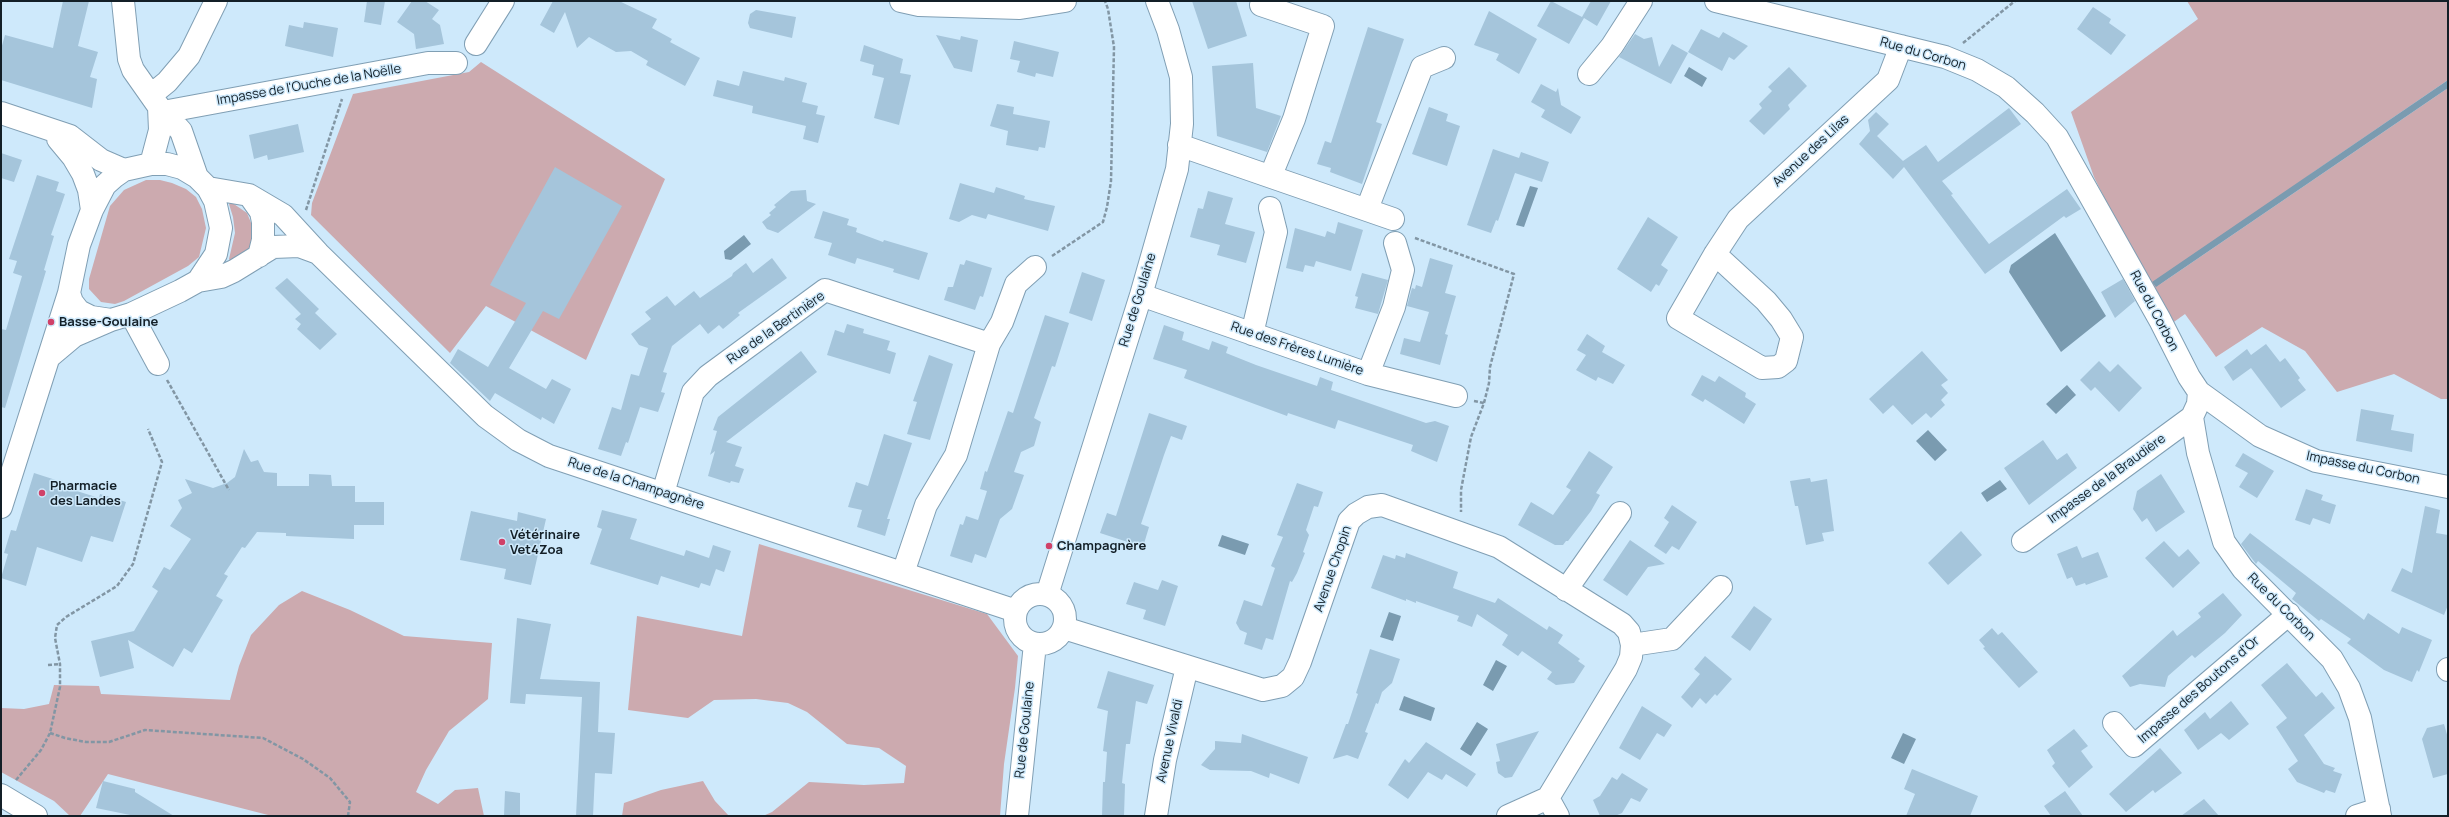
<!DOCTYPE html>
<meta charset="utf-8">
<style>
body{margin:0}
#map{position:relative;width:2449px;height:817px;overflow:hidden;background:#cee9fb;font-family:Manrope,sans-serif}
canvas{display:block}
.frame{position:absolute;inset:0;border:2px solid #131f27;pointer-events:none}
</style>
<div id="map">
<canvas width="2449" height="817"></canvas>
<div class="frame"></div>
</div>
<script>
const c = document.querySelector('canvas').getContext('2d');
c.lineJoin = 'round';
function fill(path, color) { c.fillStyle = color; c.fill(path, 'evenodd'); }
const toPath = rows => new Path2D(rows.map(r => 'M' + r).join(''));
function stroke(path, color, width, dash) { c.strokeStyle = color; c.lineWidth = width; c.lineCap = dash ? 'butt' : 'round'; c.setLineDash(dash || []); c.stroke(path); }
function write(font, color, halo, rows, align = 'center') {
  c.font = font + ' Manrope,sans-serif'; c.lineWidth = 3; c.setLineDash([]); c.textBaseline = 'middle'; c.strokeStyle = halo; c.fillStyle = color; for (const [text, x, y, turn = 0] of rows) {
    c.save(); c.translate(x, y); c.rotate((+turn || 0) * Math.PI / 180); c.textAlign = isNaN(turn) ? turn : align; if (halo) c.strokeText(text, 0, 0); c.fillText(text, 0, 0); c.restore();
  }
}
const green = toPath([
 [2187,1,2448,1,2448,80,2315,171,2156,287,2448,88,2448,399,2441,399,2394,374,2337,392,2305,351,2262,327,2216,357,2185,314,2171,324,2146,282,2094,177,2071,112,2198,19],
 [481,62,665,179,586,360,486,306,450,353,311,215,312,203,353,94,469,72],
 [146,180,160,180,172,183,186,189,196,197,202,209,206,228,199,257,188,266,124,301,115,304,101,302,89,289,89,279,110,206,124,190],
 [231,202,247,213,254,230,249,250,231,262,229,259,235,233,233,217,229,204],
 [759,544,987,614,1018,656,1015,688,1004,764,1000,816,763,816,772,812,809,782,864,785,904,783,906,766,879,748,847,744,807,712,788,703,756,699,714,700,688,718,628,710,637,616,742,636],
 [302,591,350,610,404,636,492,643,488,699,449,731,426,770,416,792,438,804,455,790,478,788,484,816,272,816,108,774,80,816,70,816,54,801,1,772,1,708,24,709,49,704,54,685,99,686,101,694,230,700,239,666,251,635,279,605],
 [703,781,715,801,729,816,622,816,624,803,661,790]
]);
const water = toPath([
 [1689,67,1707,78,1702,87,1684,76],
 [2448,80,2448,88,2156,287,2152,282],
 [1530,186,1538,188,1524,227,1516,225],
 [2055,233,2106,316,2061,352,2009,272,2011,265],
 [744,235,751,244,731,260,725,259,724,251],
 [2067,385,2076,395,2056,414,2046,404],
 [1928,430,1947,450,1935,461,1916,441],
 [2000,480,2007,489,1987,502,1981,493],
 [1222,535,1249,544,1245,555,1218,546],
 [1389,612,1401,616,1393,641,1380,637],
 [1496,660,1507,666,1493,691,1483,685],
 [1404,696,1435,708,1431,721,1399,710],
 [1477,722,1488,729,1471,756,1460,749],
 [1903,733,1916,739,1904,764,1891,758]
]);
const building = toPath([
 [63,1,89,1,78,46,98,52,90,77,97,79,92,108,1,80,1,49,5,35,53,48],
 [367,1,385,1,381,25,364,22],
 [412,1,425,1,439,10,432,19,440,25,444,44,416,49,414,34,397,22],
 [553,1,619,1,657,19,652,28,672,39,670,42,700,58,685,86,646,65,648,61,631,51,616,52,589,37,577,48,565,12,554,33,540,25],
 [1192,1,1236,1,1247,36,1208,49],
 [1551,1,1582,17,1591,1,1611,1,1597,26,1584,18,1569,44,1537,26],
 [2093,7,2111,19,2109,23,2126,35,2111,55,2077,29],
 [756,10,796,17,792,38,750,28,748,23,750,14],
 [1489,11,1537,39,1519,74,1496,60,1499,54,1474,45],
 [304,22,338,28,333,57,285,46,289,25,303,28],
 [1368,27,1404,39,1376,122,1382,124,1362,184,1330,172,1331,168,1317,164,1325,141,1331,143],
 [1701,29,1719,38,1723,32,1748,46,1734,60,1729,57,1722,71,1688,52],
 [1635,34,1644,39,1652,37,1659,67,1672,44,1688,53,1671,84,1619,57],
 [936,35,960,40,961,36,978,40,972,72,954,68],
 [1014,41,1059,52,1053,77,1036,73,1035,77,1017,72,1020,61,1010,59],
 [864,45,903,59,900,73,911,75,899,125,874,118,884,78,872,75,874,65,860,61],
 [1253,63,1256,108,1281,116,1267,152,1217,136,1212,66],
 [1789,67,1807,86,1788,105,1790,109,1764,135,1749,121,1762,108,1759,104,1772,91,1768,87],
 [743,71,784,81,785,77,807,83,802,102,818,106,816,114,825,116,818,143,803,139,806,126,752,113,753,106,713,96,717,80,739,86],
 [1541,84,1556,92,1558,88,1561,105,1581,117,1571,134,1541,117,1545,110,1531,102],
 [997,104,1014,107,1013,114,1050,121,1045,148,1039,147,1038,151,1006,145,1008,131,990,126],
 [1429,107,1448,114,1446,121,1460,126,1447,166,1412,154],
 [2009,108,2021,124,1942,181,1953,194,1951,195,1989,244,2067,189,2081,209,2066,218,2064,216,1985,274,1904,167,1893,179,1859,144,1870,131,1868,120,1876,112,1889,124,1877,136,1903,161,1926,145,1938,162],
 [298,124,304,152,268,160,267,155,254,159,249,135],
 [1493,149,1519,158,1521,152,1549,162,1542,182,1515,173,1498,221,1496,220,1491,233,1467,225],
 [1,153,22,160,14,182,1,178],
 [555,167,622,206,559,319,543,311,509,368,546,389,552,379,571,389,554,424,542,417,541,420,495,393,490,401,450,363,458,349,488,367,526,303,490,285],
 [37,175,59,182,56,191,65,194,51,235,54,236,44,270,46,271,5,408,1,407,1,329,6,330,22,276,13,273,17,261,9,259],
 [960,183,994,193,996,187,1025,196,1024,199,1055,206,1048,231,988,214,986,219,972,215,959,222,949,219],
 [806,190,807,201,816,204,778,233,767,229,762,222,771,215,769,213,776,207,774,205,791,191],
 [1208,191,1233,198,1225,224,1255,232,1246,263,1217,255,1220,245,1190,237,1198,208,1203,209],
 [823,211,849,219,847,225,857,228,856,232,883,242,884,240,928,253,919,280,893,272,894,269,857,258,855,264,828,255,832,243,814,238],
 [1648,217,1678,237,1661,265,1668,270,1659,286,1656,284,1651,292,1617,269],
 [1338,222,1363,230,1351,271,1316,261,1314,267,1305,265,1303,272,1286,268,1295,228,1325,237,1327,231,1335,234],
 [772,258,787,278,738,313,740,315,723,329,719,325,708,334,700,324,672,346,663,372,667,373,661,392,665,393,658,412,640,407,628,443,626,442,621,456,598,449,612,407,621,410,631,374,639,376,648,348,639,345,631,334,651,319,645,312,667,296,675,306,694,291,700,298,732,276,733,273,746,263,753,273],
 [1430,258,1453,265,1445,293,1456,296,1445,334,1448,335,1440,365,1400,354,1404,338,1420,342,1429,312,1407,306,1412,288,1415,289,1416,285,1422,287],
 [966,260,992,268,983,297,980,296,975,310,944,300,948,287,953,287,960,264,964,265],
 [1082,272,1105,280,1092,321,1069,313],
 [1362,273,1388,280,1378,314,1355,308,1358,297,1355,296],
 [287,278,319,309,315,313,337,334,320,350,297,329,301,324,295,319,301,314,275,288],
 [2123,279,2135,301,2115,318,2101,292],
 [1045,315,1069,323,1055,367,1052,366,1034,418,1041,422,1034,446,1021,452,1014,472,1024,475,1012,509,1000,519,986,558,975,554,972,563,950,556,960,524,963,525,966,516,978,520,987,491,980,489,985,471,987,472,1008,411,1013,413],
 [847,324,864,329,863,333,890,341,887,350,896,353,890,374,827,355,835,330,844,333],
 [1164,325,1184,332,1182,340,1209,350,1212,341,1228,347,1226,353,1256,365,1317,386,1320,377,1333,382,1331,390,1426,423,1435,421,1449,426,1437,462,1411,451,1413,445,1338,420,1335,429,1288,413,1287,416,1184,378,1187,370,1153,359],
 [1587,334,1605,346,1602,352,1625,365,1613,384,1598,377,1596,381,1576,370,1586,355,1577,350],
 [2266,344,2280,362,2285,358,2300,378,2298,380,2306,390,2281,408,2251,368,2233,381,2224,367,2247,349,2251,355],
 [801,351,817,372,726,442,742,447,735,466,744,469,739,483,731,481,730,483,708,476,715,451,710,455,717,431,713,430,718,417],
 [1922,351,1948,380,1941,385,1948,393,1941,400,1945,405,1931,418,1926,413,1912,425,1893,405,1883,414,1869,399],
 [929,355,953,364,930,440,907,434,917,402,913,401],
 [2099,361,2110,372,2118,364,2142,388,2119,412,2095,387,2091,391,2080,380],
 [1702,375,1715,382,1719,376,1746,393,1745,397,1756,404,1744,424,1705,399,1703,402,1691,395],
 [2361,409,2394,415,2391,430,2414,434,2412,452,2356,441],
 [1149,413,1187,426,1182,440,1171,436,1164,455,1141,524,1149,527,1143,547,1100,533,1107,513,1116,516],
 [884,434,912,443,887,519,890,519,885,536,857,527,862,510,848,507,856,482,868,486],
 [2043,440,2057,460,2067,453,2077,468,2029,505,2004,468],
 [244,449,251,462,258,460,264,472,277,473,277,486,309,486,309,474,331,475,332,486,355,486,355,502,384,502,384,525,354,525,354,539,286,536,286,533,257,532,245,548,242,547,224,574,228,576,216,596,223,600,192,653,184,648,173,667,128,640,134,668,100,677,91,641,134,631,158,591,152,587,164,567,170,570,191,539,170,526,182,508,178,500,192,493,185,479,213,488,227,483,235,477],
 [1589,451,1613,467,1596,493,1600,495,1591,511,1568,541,1566,541,1563,545,1555,545,1518,525,1531,502,1553,515,1571,490,1566,487],
 [2243,453,2274,471,2257,498,2239,487,2248,473,2235,466],
 [34,473,62,482,61,486,99,498,100,494,126,502,113,542,91,536,82,562,37,547,26,586,1,578,8,554,4,553,11,530,16,531],
 [2161,474,2185,512,2156,532,2147,518,2142,522,2133,509,2137,491],
 [1810,478,1811,482,1827,479,1834,531,1822,533,1824,541,1806,545,1798,506,1795,506,1790,481],
 [1297,483,1323,492,1318,507,1314,506,1306,530,1309,535,1303,552,1305,553,1297,573,1292,582,1290,581,1273,640,1266,638,1262,650,1244,644,1247,633,1240,630,1236,623,1244,600,1262,606,1275,568,1271,566,1283,537,1277,535],
 [2306,489,2323,495,2321,500,2336,505,2330,524,2313,518,2310,525,2295,520],
 [1672,505,1697,522,1679,550,1672,546,1666,554,1654,546,1669,522,1664,518],
 [2425,506,2440,510,2436,533,2448,535,2448,605,2444,615,2391,591,2402,568,2412,573],
 [602,510,637,519,630,539,684,556,686,550,709,558,713,545,731,551,724,572,716,569,710,586,701,583,699,588,661,576,658,585,590,564,602,529,597,527],
 [471,511,517,521,518,512,546,519,531,585,504,579,506,569,460,560],
 [1961,531,1982,555,1948,585,1928,563],
 [2250,533,2364,620,2368,613,2399,634,2402,627,2432,640,2419,672,2417,670,2412,682,2384,670,2347,643,2351,639,2321,619,2319,621,2292,599,2296,593,2258,561,2256,564,2241,544],
 [1630,540,1665,564,1648,567,1627,596,1603,580],
 [2164,541,2179,557,2188,549,2200,563,2173,588,2145,558],
 [2077,546,2082,558,2098,552,2108,577,2086,585,2085,583,2076,586,2072,577,2067,579,2057,554],
 [1406,553,1458,572,1453,588,1495,603,1498,598,1547,630,1549,626,1563,635,1558,643,1580,659,1578,661,1585,666,1574,683,1556,685,1547,679,1552,672,1522,651,1518,656,1502,645,1508,635,1477,614,1472,627,1457,621,1459,616,1416,601,1416,603,1406,599,1406,601,1371,588,1383,555,1395,559,1396,555,1405,558],
 [1162,580,1178,586,1165,626,1143,619,1146,610,1126,604,1134,582,1158,590],
 [2223,593,2242,615,2225,633,2195,658,2192,655,2168,676,2165,687,2140,684,2130,687,2122,676,2173,630,2177,636,2201,617,2198,613],
 [1754,606,1772,619,1750,651,1731,637],
 [517,618,551,624,540,679,600,682,598,732,615,733,612,774,595,773,593,816,576,816,582,697,526,694,525,704,510,703],
 [1992,628,1998,635,2002,632,2038,672,2019,688,1983,648,1985,647,1979,640],
 [1370,649,1400,659,1392,683,1382,692,1378,704,1376,703,1365,732,1368,733,1358,759,1347,755,1333,759,1346,724,1348,724,1358,694,1356,693],
 [1705,656,1732,679,1717,696,1715,694,1706,704,1700,698,1692,708,1681,697,1700,674,1694,669],
 [2287,663,2316,697,2322,692,2335,708,2304,735,2324,764,2335,768,2333,771,2342,774,2335,793,2326,790,2324,793,2297,782,2288,769,2298,761,2276,727,2287,718,2261,685],
 [1108,671,1154,685,1147,704,1136,701,1130,744,1126,744,1122,783,1125,784,1124,816,1102,816,1103,782,1105,782,1107,752,1103,751,1108,711,1097,708],
 [2231,701,2249,724,2229,740,2221,733,2198,750,2184,730,2205,712,2210,719],
 [1642,706,1672,725,1664,737,1657,733,1640,760,1619,748],
 [2444,724,2448,738,2448,774,2433,778,2422,739,2427,728],
 [2074,729,2088,746,2081,751,2093,767,2069,788,2052,766,2055,763,2047,750],
 [1539,731,1512,777,1505,778,1498,773,1496,762,1500,761,1496,744],
 [1242,734,1308,757,1299,784,1270,773,1269,778,1251,771,1210,770,1201,765,1215,749,1215,741,1241,743],
 [1426,742,1476,774,1467,787,1446,774,1442,780,1428,772,1408,799,1388,785,1405,759,1409,763],
 [2160,748,2182,773,2155,793,2153,790,2126,812,2109,794],
 [1912,769,1978,796,1970,816,1906,816,1915,794,1904,789],
 [1622,773,1648,789,1640,802,1631,798,1622,813,1615,816,1600,816,1593,800,1600,796,1612,777,1617,780],
 [103,781,135,789,135,792,174,816,135,816,96,808],
 [505,791,520,793,520,816,504,816],
 [2065,791,2083,816,2051,816,2044,806],
 [2204,799,2219,816,2181,816]
]);
const path = toPath([
 [1963,43,2015,1],
 [306,210,342,99],
 [1415,238,1514,274,1490,367,1489,383,1484,403,1471,437,1461,490,1461,512],
 [1052,256,1103,222,1107,207,1111,181,1114,47,1108,9,1105,1],
 [167,380,229,490],
 [1474,401,1484,403],
 [48,665,60,664],
 [50,733,65,738,86,742,109,742,145,730,263,738,303,759,330,778,350,802,348,816],
 [16,780,41,750,50,733,60,687,60,664,55,638,57,625,66,617,117,586,133,564,162,462,148,429]
]);
const minor = toPath([
 [123,1,129,59,133,70,159,107,181,131,197,177],
 [901,1,919,5,1020,8,1065,1],
 [1716,1,1945,57,1977,70,2006,87,2035,113,2057,137,2160,320,2189,377,2199,392,2198,404,2192,417,2198,453,2224,542,2243,569,2332,659,2349,688,2360,718,2380,816],
 [1261,5,1323,26,1294,119,1271,175],
 [476,44,503,1],
 [1589,74,1612,46,1641,1],
 [151,95,167,82,189,56,216,1],
 [163,112,428,63,456,63],
 [1,113,70,136,101,160,124,170],
 [58,139,73,157,83,174,89,190,92,210],
 [1179,145,1393,219],
 [151,164,167,164,182,168,197,177,208,188,215,201,221,228,216,254,198,281,180,291,131,314,111,320,91,317,79,311,72,302,69,293,79,245,92,210,105,185,114,177,124,170,151,164],
 [151,164,160,130,159,107],
 [208,188,249,195,283,215,318,253,485,416,518,440,549,456,1016,611],
 [249,195,261,212,263,222,263,240,259,256],
 [1367,209,1422,67,1444,58],
 [1715,254,1766,301,1781,319,1792,337,1786,361,1778,367,1762,368,1678,318,1715,254,1738,219,1888,80,1901,46],
 [198,281,221,277,234,271,273,247,299,246,318,253],
 [1141,295,1368,374,1456,396],
 [131,314,158,364],
 [1252,334,1276,232,1270,208],
 [989,344,1002,322,1016,284,1035,267],
 [49,357,74,336,111,320],
 [1368,374,1394,307,1403,270,1395,243],
 [2199,392,2260,436,2316,461,2448,487],
 [663,493,693,392,708,376,825,290,989,344,956,455,926,505,903,573],
 [1,507,69,293],
 [2023,541,2192,417],
 [1566,590,1620,513],
 '1015 619a25 25 0 1 1 50 0a25 25 0 1 1-50 0Z',
 [1047,595,1141,295,1177,169,1182,124,1181,77,1168,30,1157,1],
 [1064,628,1263,690,1282,686,1293,677,1300,662,1349,521,1356,514,1368,507,1382,505,1499,547,1622,624,1629,632,1632,645,1631,657,1626,669,1548,798,1508,816],
 [1632,645,1672,639,1721,587],
 [2448,670,2448,669],
 [2114,723,2134,746,2289,614],
 [1,795,36,816],
 [1548,798,1558,816],
 [1017,816,1035,644],
 [1156,816,1165,760,1187,667],
 [2357,816,2379,809]
]);
const markers = [
 [51,322,4,"#d04168"],
 [42,493,4,"#d04168"],
 [502,542,4,"#d04168"],
 [1049,546,4,"#d04168"]
];
const streetNames = [
 ["Rue du Corbon",1923,54,16],
 ["Impasse de l'Ouche de la Noëlle",309,85,-10],
 ["Avenue des Lilas",1811,151,-43],
 ["Rue de Goulaine",1138,300,-73],
 ["Rue du Corbon",2154,311,62],
 ["Rue de la Bertinière",776,328,-35],
 ["Rue des Frères Lumière",1297,349,19],
 ["Impasse du Corbon",2363,468,12],
 ["Impasse de la Braudière",2107,479,-36],
 ["Rue de la Champagnère",636,484,18],
 ["Avenue Chopin",1333,569,-71],
 ["Rue du Corbon",2281,607,45],
 ["Impasse des Boutons d'Or",2199,690,-41],
 ["Rue de Goulaine",1025,730,-84],
 ["Avenue Vivaldi",1170,741,-78]
];
const poiNames = [
 ["Basse-Goulaine",59,322],
 ["Pharmacie",50,486],
 ["des Landes",50,501],
 ["Vétérinaire",510,535],
 ["Vet4Zoa",510,550],
 ["Champagnère",1057,546]
];
fill(green, '#ccaaaf');
fill(water, '#7a9bb0');
fill(building, '#a5c5db');
stroke(minor, '#809fb4', 24);
stroke(path, '#8296a4', 2.5, [4, 2]);
stroke(minor, '#fff', 22);
for (const [x, y, r, color] of markers) { const dot = new Path2D(); dot.arc(x, y, r, 0, 2 * Math.PI); c.fillStyle = color; c.fill(dot); stroke(dot, '#cee9fb', 1.5); }
write('13px', '#131f27', '#cee9fb', streetNames);
write('bold 13px', '#131f27', '#cee9fb', poiNames, 'left');
</script>
